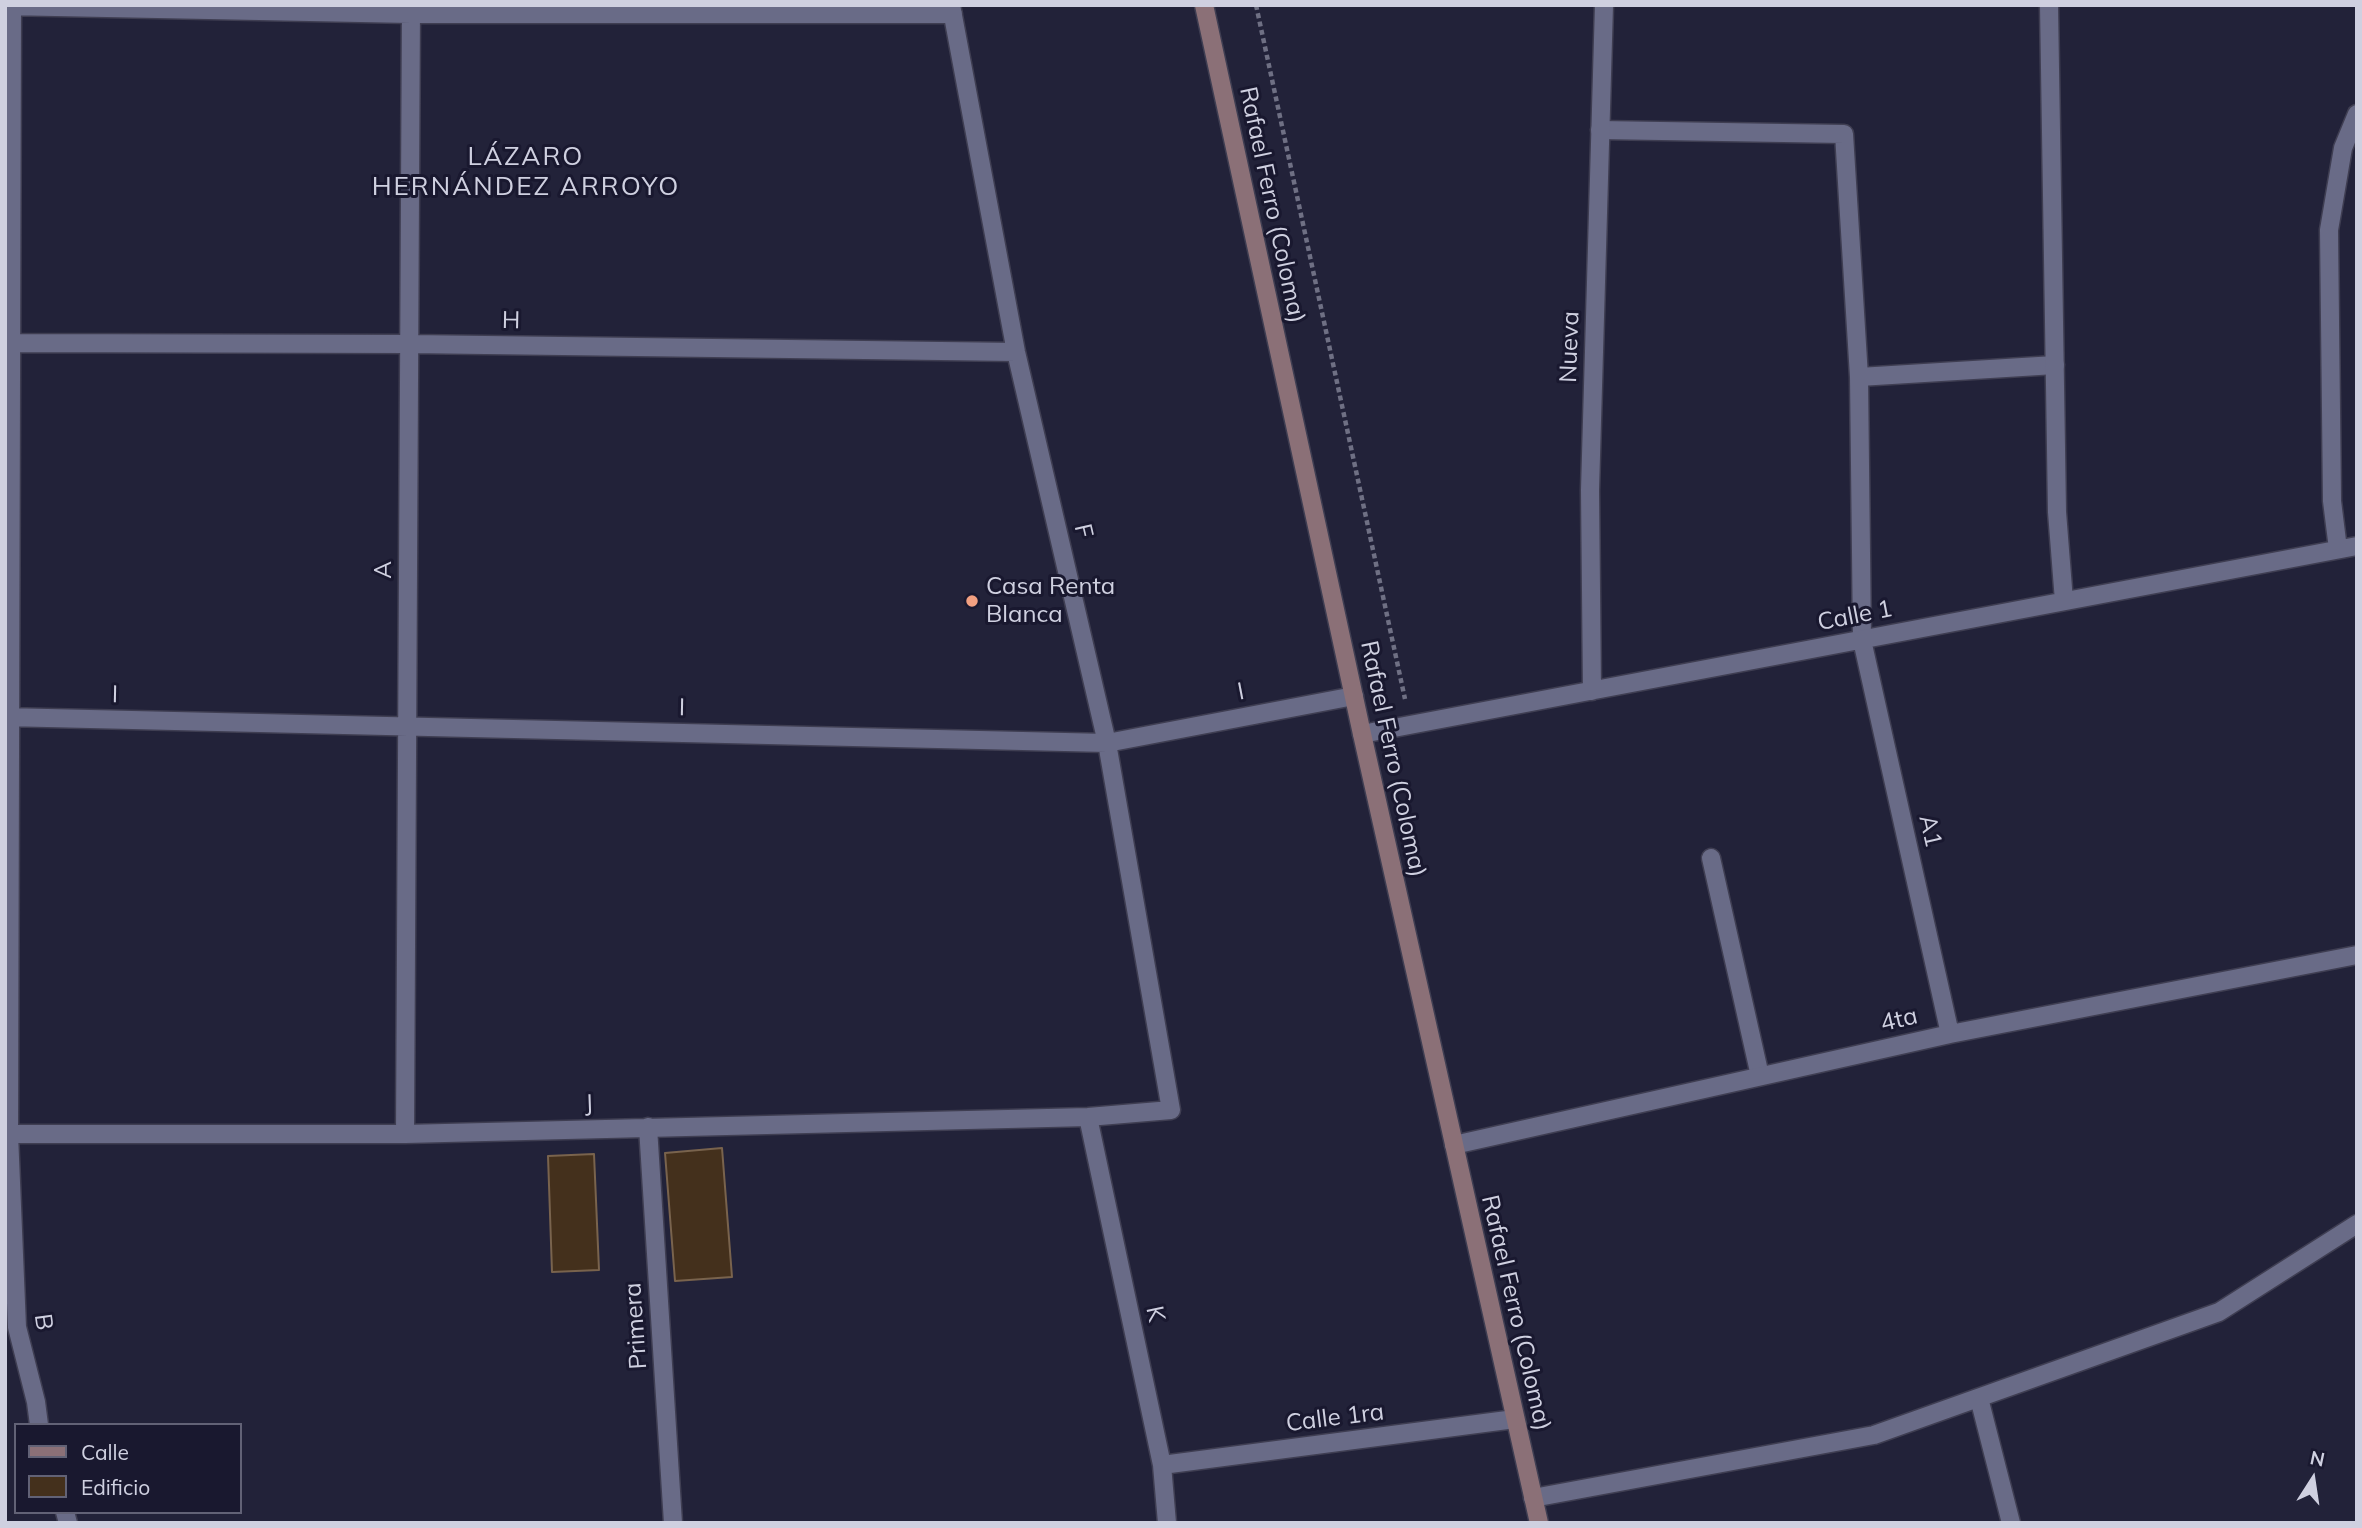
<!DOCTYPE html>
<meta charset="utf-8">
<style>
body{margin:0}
#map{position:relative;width:2362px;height:1528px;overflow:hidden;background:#222239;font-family:Mulish,sans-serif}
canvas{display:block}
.frame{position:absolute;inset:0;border:7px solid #cfd0e0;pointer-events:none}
.legend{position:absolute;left:14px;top:1423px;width:228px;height:91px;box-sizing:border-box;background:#19182f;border:2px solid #626276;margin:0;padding:9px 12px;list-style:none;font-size:21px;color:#cfd0e0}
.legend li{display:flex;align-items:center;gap:14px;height:35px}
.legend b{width:35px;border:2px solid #626276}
.north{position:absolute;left:2278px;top:1444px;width:70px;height:70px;-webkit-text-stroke:5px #19182f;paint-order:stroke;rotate:12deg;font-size:19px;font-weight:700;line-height:28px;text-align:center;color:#cfd0e0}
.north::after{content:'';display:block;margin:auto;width:24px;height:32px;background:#cfd0e0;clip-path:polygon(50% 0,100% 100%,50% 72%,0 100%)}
</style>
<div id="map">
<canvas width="2362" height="1528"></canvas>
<div class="frame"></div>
<ul class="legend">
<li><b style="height:9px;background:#8b7077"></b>Calle</li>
<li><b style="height:19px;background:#44301c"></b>Edificio</li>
</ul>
<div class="north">N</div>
</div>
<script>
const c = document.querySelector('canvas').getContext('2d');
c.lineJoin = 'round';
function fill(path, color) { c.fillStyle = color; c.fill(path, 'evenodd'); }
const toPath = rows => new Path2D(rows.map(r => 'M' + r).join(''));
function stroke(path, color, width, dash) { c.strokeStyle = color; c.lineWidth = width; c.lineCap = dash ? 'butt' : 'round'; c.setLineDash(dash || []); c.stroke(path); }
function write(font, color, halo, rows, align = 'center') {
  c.font = font + ' Mulish,sans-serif'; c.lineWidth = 6; c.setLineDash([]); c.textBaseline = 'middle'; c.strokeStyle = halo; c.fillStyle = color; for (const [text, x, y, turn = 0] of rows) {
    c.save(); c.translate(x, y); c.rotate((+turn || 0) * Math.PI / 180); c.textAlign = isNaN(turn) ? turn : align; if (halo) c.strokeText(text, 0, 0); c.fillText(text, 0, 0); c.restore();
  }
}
const building = toPath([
 [722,1148,732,1277,675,1281,665,1153,722,1148],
 [594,1154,599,1270,552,1272,548,1156,594,1154]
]);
const path = toPath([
 [1256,5,1405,699]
]);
const lane = toPath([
 [1600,130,1844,134,1859,377,1862,640],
 [1859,377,2055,365],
 [1711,858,1760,1076]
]);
const street = toPath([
 [12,5,9,1134,17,1327,36,1402,39,1425],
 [2049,5,2057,512,2064,601],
 [5,6,411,14,953,14],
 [5,343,410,344,1016,352],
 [2338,549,2332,501,2329,230,2343,148,2357,114],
 [1862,640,1950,1034],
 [1592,691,1590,490,1604,5],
 [5,717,1107,743,1354,696],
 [1362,734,2357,546],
 [1088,1117,1162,1465,1167,1523],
 [648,1127,673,1523],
 [9,1134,405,1134,1088,1117,1171,1110,1107,743,1016,352,951,5],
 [405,1134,411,5],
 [1454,1145,1950,1034,2357,955],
 [1979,1398,2011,1523],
 [1162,1465,1515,1419],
 [1533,1498,1874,1435,2219,1312,2357,1224],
 [65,1512,68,1523]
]);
const secondary = toPath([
 [1204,5,1362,734,1539,1523]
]);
const markers = [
 [972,601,7,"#f2a081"]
];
const streetNames = [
 ["Rafael Ferro (Coloma)",1272,205,78],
 ["H",511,321,1],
 ["Nueva",1570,347,-88],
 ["F",1083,531,77],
 ["A",384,570,-90],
 ["Calle 1",1855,616,-11],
 ["I",1241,692,-11],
 ["I",115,695,1],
 ["I",682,708,1],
 ["Rafael Ferro (Coloma)",1393,759,78],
 ["A1",1930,831,77],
 ["4ta",1899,1020,-13],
 ["J",589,1104,-2],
 ["Rafael Ferro (Coloma)",1516,1313,77],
 ["K",1155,1314,78],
 ["B",43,1322,82],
 ["Primera",636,1326,-94],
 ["Calle 1ra",1335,1418,-7]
];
const poiNames = [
 ["Casa Renta",986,587],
 ["Blanca",986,615]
];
const neighbourhoodNames = [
 ["LÁZARO",526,157],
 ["HERNÁNDEZ ARROYO",526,187]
];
fill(building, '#44301c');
stroke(building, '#79634d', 2);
stroke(lane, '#3f3e52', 21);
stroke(street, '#3f3e52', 21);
stroke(secondary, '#3f3e52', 21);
stroke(path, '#6f7084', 4.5, [5, 3.5]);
stroke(lane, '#696b87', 18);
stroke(street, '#696b87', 18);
stroke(secondary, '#8b7077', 18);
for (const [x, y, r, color] of markers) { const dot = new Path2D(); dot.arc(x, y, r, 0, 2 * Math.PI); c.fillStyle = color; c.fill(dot); stroke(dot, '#19182f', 2.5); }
write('24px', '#cfd0e0', '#19182f', streetNames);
write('24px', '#cfd0e0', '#19182f', poiNames, 'left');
c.letterSpacing = '2px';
write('26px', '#cfd0e0', '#19182f', neighbourhoodNames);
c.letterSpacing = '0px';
</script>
